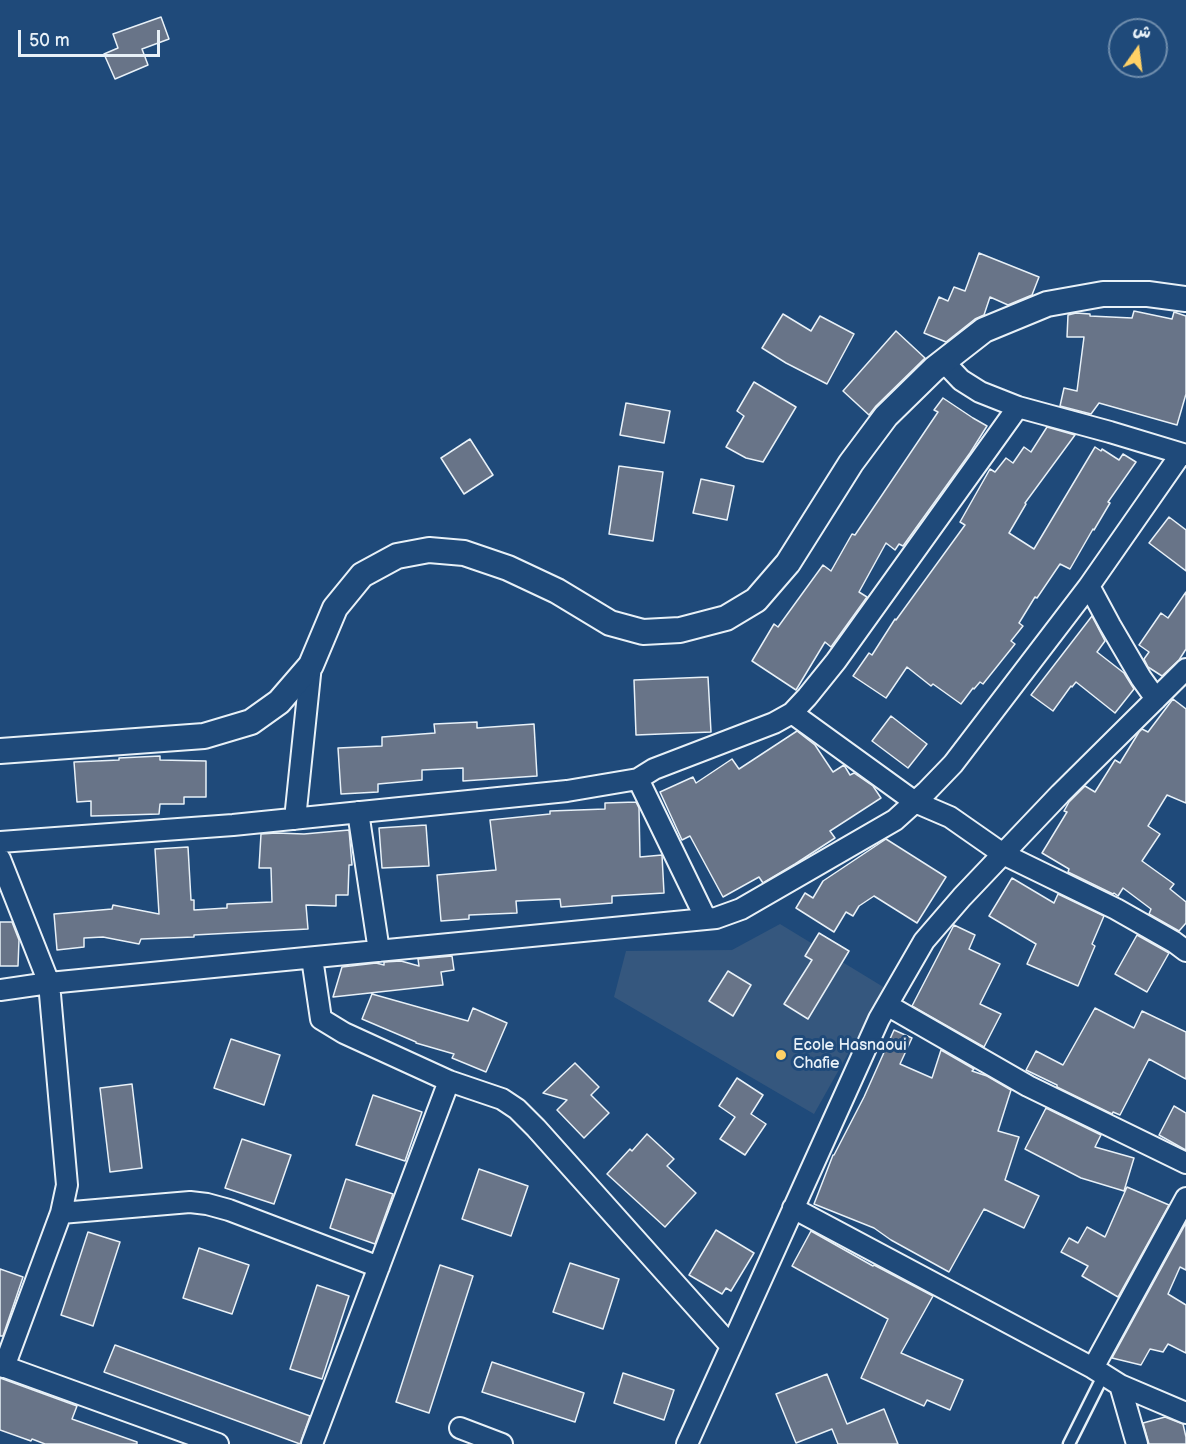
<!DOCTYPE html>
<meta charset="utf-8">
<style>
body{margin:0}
#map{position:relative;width:1186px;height:1444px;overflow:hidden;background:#1f4a7a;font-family:"Balsamiq Sans","Playpen Sans Arabic",sans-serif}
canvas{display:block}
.north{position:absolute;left:1108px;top:18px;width:60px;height:60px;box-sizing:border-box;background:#1f4a7a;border:2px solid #6f8dac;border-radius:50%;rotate:14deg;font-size:16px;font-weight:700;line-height:24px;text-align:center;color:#e8f1f8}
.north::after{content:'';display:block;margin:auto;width:21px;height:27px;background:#ffd166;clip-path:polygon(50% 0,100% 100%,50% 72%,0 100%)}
.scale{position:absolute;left:18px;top:30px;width:142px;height:27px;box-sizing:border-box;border:3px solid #e8f1f8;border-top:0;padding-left:8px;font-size:18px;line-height:21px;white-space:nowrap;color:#e8f1f8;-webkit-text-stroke:4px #1f4a7a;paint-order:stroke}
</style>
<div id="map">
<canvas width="1186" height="1444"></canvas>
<div class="north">ش</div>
<div class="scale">50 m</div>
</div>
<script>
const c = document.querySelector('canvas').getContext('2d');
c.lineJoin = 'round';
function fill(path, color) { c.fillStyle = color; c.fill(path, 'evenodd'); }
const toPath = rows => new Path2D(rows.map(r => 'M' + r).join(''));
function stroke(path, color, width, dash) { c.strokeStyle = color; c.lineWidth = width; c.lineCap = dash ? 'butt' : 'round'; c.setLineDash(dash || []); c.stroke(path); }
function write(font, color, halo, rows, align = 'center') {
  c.font = font + ' "Balsamiq Sans",sans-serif'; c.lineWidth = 6; c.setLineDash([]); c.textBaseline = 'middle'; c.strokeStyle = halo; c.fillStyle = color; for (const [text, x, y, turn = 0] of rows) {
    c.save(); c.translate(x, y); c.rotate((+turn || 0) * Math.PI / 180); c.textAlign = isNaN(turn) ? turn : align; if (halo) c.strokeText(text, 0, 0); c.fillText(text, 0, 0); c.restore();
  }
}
const built = toPath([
 [780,924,885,988,814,1114,614,997,626,951,732,950]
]);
const building = toPath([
 [161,17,169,39,142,49,148,65,115,79,104,54,118,48,113,34,161,17],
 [979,253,1039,277,1032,295,1008,305,990,297,984,315,975,319,946,342,924,333,939,297,948,301,954,287,965,291,979,253],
 [1134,311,1172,319,1174,312,1186,316,1186,394,1177,425,1099,403,1091,414,1060,406,1064,388,1077,391,1084,337,1067,337,1068,315,1076,313,1090,314,1090,316,1132,318,1134,311],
 [783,314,811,331,820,316,854,334,827,384,786,363,762,348,783,314],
 [896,331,925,358,876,406,869,415,843,391,896,331],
 [754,382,796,407,763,462,746,458,726,447,744,416,737,411,754,382],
 [943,398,973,418,987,426,970,453,903,546,899,544,895,550,886,543,859,592,867,597,831,647,825,642,796,690,752,661,774,624,778,627,823,565,831,571,852,534,855,535,938,412,934,410,943,398],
 [626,403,670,411,664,443,620,435,626,403],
 [1047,427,1075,435,1025,503,1026,504,1009,533,1034,549,1095,447,1101,451,1102,449,1119,460,1123,454,1136,462,1108,502,1110,503,1094,530,1093,529,1070,569,1060,564,1037,598,1035,597,1019,623,1023,626,1011,641,1015,644,983,684,980,682,974,689,973,688,961,704,933,684,931,686,907,667,886,698,853,676,869,653,872,655,895,619,896,620,965,525,960,522,990,469,995,472,1006,458,1013,463,1024,447,1031,452,1047,427],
 [470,439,493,475,464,494,441,458,470,439],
 [619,466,663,472,653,541,609,534,619,466],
 [701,479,734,486,727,520,693,513,701,479],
 [1169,517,1186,530,1186,571,1149,543,1169,517],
 [1186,592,1186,649,1179,660,1162,676,1148,667,1144,659,1149,652,1139,645,1161,613,1168,618,1186,592],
 [1092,616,1105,641,1097,652,1124,673,1134,689,1115,713,1076,682,1072,687,1071,686,1053,711,1031,695,1092,616],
 [708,677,711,732,636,735,634,680,708,677],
 [1173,699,1186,709,1186,803,1167,795,1148,826,1160,834,1142,861,1174,884,1170,889,1186,902,1186,923,1179,931,1149,914,1151,909,1123,888,1118,896,1114,893,1113,894,1068,872,1069,869,1042,853,1067,812,1064,811,1069,802,1085,786,1095,792,1115,760,1120,763,1139,732,1142,729,1148,732,1173,699],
 [891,716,927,744,908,768,872,741,891,716],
 [477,722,477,728,534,724,537,776,463,781,463,768,422,770,422,780,378,784,378,792,341,794,338,748,382,746,382,737,435,733,434,724,477,722],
 [797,731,815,745,833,772,844,765,850,775,854,773,873,786,881,798,830,831,835,838,795,864,763,883,759,877,723,897,690,836,682,840,660,792,693,777,696,783,732,759,739,769,797,731],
 [160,756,160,760,206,761,206,797,184,797,184,804,160,804,159,814,91,816,91,801,77,802,74,762,119,760,119,758,160,756],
 [636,802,639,808,640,857,662,855,664,893,612,896,612,903,561,907,560,899,516,901,517,913,469,915,469,919,441,921,437,875,496,870,490,820,550,814,550,811,605,809,605,803,636,802],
 [426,825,429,866,382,868,379,828,426,825],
 [349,830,352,865,349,865,348,895,336,895,336,906,306,905,308,929,194,935,194,937,141,939,139,944,103,937,84,938,84,947,57,950,54,914,112,909,113,905,159,914,155,849,188,847,191,900,194,900,194,910,227,908,227,904,272,902,271,868,259,868,261,834,276,833,304,834,349,830],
 [886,839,946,877,917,923,874,896,859,906,853,916,846,912,834,932,796,908,805,893,813,898,823,881,886,839],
 [1012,878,1054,903,1058,894,1104,916,1092,944,1095,946,1078,986,1027,964,1036,944,989,916,1012,878],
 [0,922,12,922,19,940,18,966,0,966,0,922],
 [954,925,975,935,969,949,1000,964,980,1004,1001,1014,984,1047,912,1006,954,925],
 [819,933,849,951,808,1019,784,1004,812,960,805,956,819,933],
 [1137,935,1169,953,1147,992,1115,974,1137,935],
 [452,956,454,970,441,972,443,985,333,997,342,967,376,963,384,965,384,962,401,961,419,966,418,959,452,956],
 [728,971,751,985,733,1016,709,1001,728,971],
 [372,994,468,1021,473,1008,507,1023,486,1072,452,1058,454,1054,416,1043,416,1042,362,1019,372,994],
 [1095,1008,1134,1028,1142,1011,1186,1032,1186,1079,1149,1059,1120,1115,1113,1112,1112,1114,1057,1087,1057,1085,1026,1070,1036,1051,1063,1065,1095,1008],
 [894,1030,912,1038,900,1064,932,1078,941,1050,974,1069,972,1071,987,1076,1011,1090,998,1131,1019,1137,1005,1180,1039,1196,1024,1228,984,1209,949,1272,891,1240,874,1228,814,1204,833,1155,834,1155,864,1097,894,1030],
 [231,1039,280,1055,264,1105,214,1088,231,1039],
 [575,1063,599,1087,591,1095,609,1113,584,1138,557,1110,567,1100,543,1093,575,1063],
 [737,1078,763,1095,751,1114,766,1124,745,1155,720,1139,735,1117,719,1106,737,1078],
 [132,1084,142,1168,110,1172,100,1088,132,1084],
 [373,1095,422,1112,405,1161,356,1145,373,1095],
 [1174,1106,1186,1113,1186,1150,1159,1135,1174,1106],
 [1046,1108,1101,1135,1095,1147,1134,1158,1124,1191,1081,1178,1025,1149,1046,1108],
 [647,1134,674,1159,667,1166,696,1193,665,1227,607,1174,630,1149,632,1151,647,1134],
 [242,1139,291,1155,274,1204,225,1188,242,1139],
 [479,1169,528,1186,511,1236,462,1219,479,1169],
 [346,1179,393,1194,375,1244,330,1228,346,1179],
 [1127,1187,1169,1205,1118,1297,1082,1276,1088,1266,1061,1252,1069,1238,1078,1243,1087,1227,1105,1237,1127,1187],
 [1186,1223,1186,1270,1180,1267,1168,1294,1186,1305,1186,1353,1168,1344,1163,1352,1150,1349,1141,1365,1112,1358,1186,1223],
 [716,1230,754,1253,731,1291,726,1288,722,1294,689,1275,716,1230],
 [811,1231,873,1266,874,1265,933,1296,901,1353,963,1380,950,1410,927,1400,924,1406,861,1378,888,1319,792,1266,811,1231],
 [88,1232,120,1242,93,1326,61,1315,88,1232],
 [199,1248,249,1265,232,1314,183,1298,199,1248],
 [570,1263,619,1279,603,1329,553,1312,570,1263],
 [440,1265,473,1276,429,1413,396,1402,440,1265],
 [0,1269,23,1277,3,1336,0,1336,0,1269],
 [317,1285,349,1296,322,1379,290,1369,317,1285],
 [115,1345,310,1416,300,1444,104,1372,115,1345],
 [492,1362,584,1393,575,1422,482,1392,492,1362],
 [623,1373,674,1390,664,1420,614,1403,623,1373],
 [827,1374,847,1424,884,1409,898,1444,838,1444,832,1429,796,1443,776,1394,827,1374],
 [0,1378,77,1406,72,1419,137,1442,137,1444,45,1444,32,1439,31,1441,0,1430,0,1378],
 [1165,1417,1183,1424,1186,1437,1186,1444,1149,1444,1143,1423,1165,1417]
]);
const service = toPath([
 [1069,1444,1104,1374]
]);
const minor = toPath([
 [944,362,961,380,980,392,1018,407,1110,432,1186,455],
 [1089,586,1110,625,1141,678,1156,699],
 [792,713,915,802,950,817,1003,854,1116,909,1174,942,1186,951],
 [638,779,706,919],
 [358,812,379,951],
 [295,819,311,665],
 [0,842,233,825,567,791,638,779,654,769,774,723,792,713,807,697,836,661,1018,407],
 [0,859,49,983,67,1185,61,1213,4,1367],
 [312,958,321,1019,344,1033,449,1081,502,1099,517,1109,536,1128,731,1346],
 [0,990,49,983,716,918,741,909,895,820,926,792,953,764,1089,586,1181,454],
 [887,1005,1028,1086,1186,1163],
 [793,1208,1093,1368,1120,1385,1186,1413],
 [61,1213,190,1202,207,1204,229,1210,379,1267],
 [0,1365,218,1444],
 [1093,1368,1186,1198],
 [1120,1385,1137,1444],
 [460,1428,502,1444],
 [312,1444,449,1081],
 [687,1444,879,1019,924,941,962,897,1060,794,1186,669]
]);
const tertiary = toPath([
 [0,751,204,736,251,722,279,702,311,665,335,608,362,575,397,556,429,550,464,553,508,568,557,591,610,623,643,632,680,630,726,618,756,600,788,563,851,463,886,416,934,369,984,330,1047,304,1103,294,1148,294,1186,299]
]);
const markers = [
 [781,1055,6,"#ffd166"]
];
const poiNames = [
 ["Ecole Hasnaoui",793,1046],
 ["Chafie",793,1064]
];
fill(built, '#35577e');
fill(building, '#687488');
stroke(building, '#e8f1f8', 1.5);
stroke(service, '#e8f1f8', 15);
stroke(minor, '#e8f1f8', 24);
stroke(tertiary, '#e8f1f8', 28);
stroke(service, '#1f4a7a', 10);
stroke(minor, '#1f4a7a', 20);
stroke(tertiary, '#1f4a7a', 24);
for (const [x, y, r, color] of markers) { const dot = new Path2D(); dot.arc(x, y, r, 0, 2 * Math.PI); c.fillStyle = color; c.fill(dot); stroke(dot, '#1f4a7a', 2); }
write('16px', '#e8f1f8', '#1f4a7a', poiNames, 'left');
</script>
